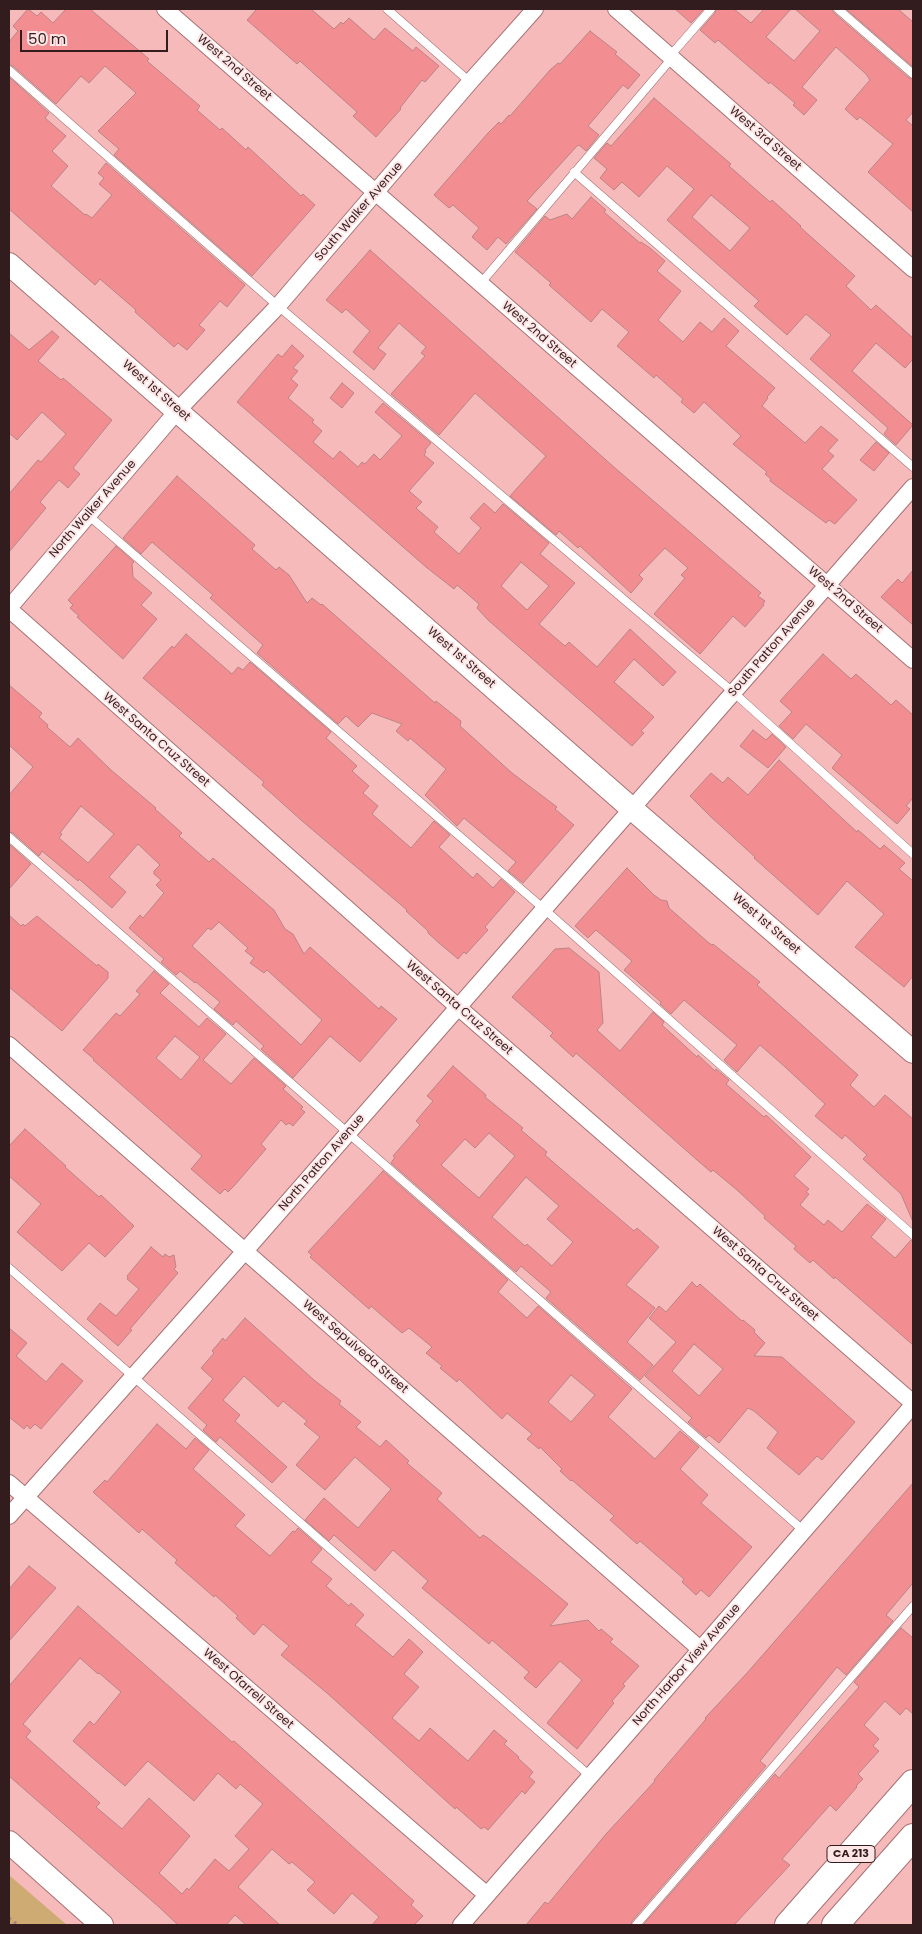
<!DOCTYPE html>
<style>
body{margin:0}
#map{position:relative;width:922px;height:1934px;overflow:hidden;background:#f6babb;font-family:Poppins,sans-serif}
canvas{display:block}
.frame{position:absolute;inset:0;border:10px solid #321c1d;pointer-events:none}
.scale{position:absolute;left:20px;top:30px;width:148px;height:22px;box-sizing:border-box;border:2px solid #321c1d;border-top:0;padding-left:6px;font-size:15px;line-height:18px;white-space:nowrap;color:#321c1d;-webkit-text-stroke:4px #ffe6e6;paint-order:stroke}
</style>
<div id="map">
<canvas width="922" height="1934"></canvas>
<div class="frame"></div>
<div class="scale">50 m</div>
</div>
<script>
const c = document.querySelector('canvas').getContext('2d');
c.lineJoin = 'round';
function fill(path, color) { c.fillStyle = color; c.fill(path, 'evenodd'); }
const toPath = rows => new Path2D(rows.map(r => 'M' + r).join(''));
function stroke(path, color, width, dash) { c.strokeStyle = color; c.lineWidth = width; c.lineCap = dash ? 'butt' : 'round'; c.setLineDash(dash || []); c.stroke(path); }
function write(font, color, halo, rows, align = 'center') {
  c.font = font + ' Poppins,sans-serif'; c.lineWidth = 4; c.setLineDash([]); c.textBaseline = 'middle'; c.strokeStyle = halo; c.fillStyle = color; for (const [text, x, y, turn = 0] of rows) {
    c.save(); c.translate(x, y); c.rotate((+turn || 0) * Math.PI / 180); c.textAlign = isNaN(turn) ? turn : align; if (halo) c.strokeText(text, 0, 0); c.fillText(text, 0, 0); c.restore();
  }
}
const green = toPath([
 [9,1875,67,1925,9,1925]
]);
const building = toPath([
 [28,9,37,16,41,12,53,23,66,9,90,9,149,59,147,61,200,106,197,110,220,130,222,128,246,150,248,147,301,196,303,194,315,205,252,276,114,155,119,149,98,131,136,93,105,66,89,83,81,76,56,104,13,66,9,65,9,42,18,31,13,26,28,9],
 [257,9,311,9,334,29,341,22,343,24,349,18,374,40,385,28,413,51,416,47,439,66,425,82,422,80,400,108,401,109,376,137,353,116,357,112,300,61,297,64,247,20,257,9],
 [675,9,704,9,691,23,675,9],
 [716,9,734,9,751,23,764,9,791,9,766,37,794,61,820,31,795,9,832,9,834,13,909,78,913,79,913,112,906,120,913,126,913,212,868,172,893,144,860,117,857,120,845,109,870,80,866,74,836,47,802,87,817,100,804,115,793,105,795,103,770,82,769,84,718,40,715,43,700,30,715,13,716,9],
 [846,9,898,9,913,22,913,67,846,9],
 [590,31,617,52,615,54,640,75,628,89,623,85,588,126,599,135,586,151,579,145,577,146,527,201,537,209,506,244,498,237,487,250,472,237,479,228,453,205,449,208,434,195,488,133,499,122,501,124,509,115,510,116,550,70,558,63,560,64,590,31],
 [9,77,49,113,45,118,66,136,52,151,68,166,51,186,85,215,86,214,92,218,112,195,99,184,104,178,98,173,106,163,245,285,227,307,220,301,199,325,205,330,187,350,178,343,174,347,135,312,136,310,100,279,95,285,9,209,9,77],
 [654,98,731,164,729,166,770,202,772,200,801,226,800,227,855,276,846,286,871,310,876,305,913,338,913,359,905,368,876,343,852,371,913,425,896,445,884,434,888,428,810,359,831,335,806,314,787,335,754,306,759,301,667,220,694,189,667,166,639,197,622,182,614,190,600,178,607,169,594,158,607,143,611,146,654,98],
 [711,195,750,228,730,251,692,217,711,195],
 [591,197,606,210,604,212,640,243,641,242,650,248,665,261,657,271,681,291,658,320,683,342,700,322,712,332,724,318,739,331,726,346,775,388,767,397,768,398,762,406,805,443,821,426,838,440,828,451,834,456,822,469,857,500,835,524,829,520,826,523,770,481,771,479,765,474,767,472,733,444,741,436,704,402,694,413,681,402,683,399,656,375,654,378,617,346,629,332,602,309,591,322,549,285,551,283,515,252,545,216,550,220,567,214,572,219,591,197],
 [370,250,615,468,761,593,758,596,765,601,763,604,764,605,745,627,733,616,700,654,654,614,685,578,681,575,688,568,665,548,639,575,643,579,631,593,580,546,578,548,559,531,556,535,510,496,546,456,475,393,439,435,391,394,425,356,421,353,426,347,399,323,378,348,386,354,374,370,353,352,370,331,346,309,342,313,326,300,370,250],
 [52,331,59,337,38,361,61,380,63,378,112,420,73,468,80,474,68,488,59,480,40,502,46,508,9,552,9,494,38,460,41,462,66,434,42,412,17,440,9,433,9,333,29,350,52,331],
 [292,345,304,356,293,368,298,371,291,379,298,385,288,398,314,420,312,422,322,431,313,442,333,459,340,451,358,467,362,462,365,464,374,454,380,460,402,436,375,412,383,403,431,443,425,450,426,452,424,455,434,463,409,491,422,502,416,508,438,527,434,532,459,554,481,528,470,518,484,503,495,513,503,504,549,543,540,554,575,583,539,624,565,646,569,642,597,667,630,629,676,672,663,686,634,659,614,682,654,717,641,731,644,733,632,746,488,620,477,608,479,604,457,585,454,589,426,567,237,402,278,354,282,357,292,345],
 [521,562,549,586,527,610,501,586,521,562],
 [342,383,354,393,342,408,330,398,342,383],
 [876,442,889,453,874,471,860,460,876,442],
 [177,476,255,545,252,549,276,570,279,567,289,575,307,603,312,598,321,605,322,604,435,703,436,701,461,721,460,726,512,773,557,807,555,809,574,825,523,883,508,871,516,862,464,818,457,826,425,795,446,769,410,738,408,741,396,731,402,724,372,713,358,727,346,716,338,724,257,653,263,645,210,598,213,595,152,542,141,554,123,538,177,476],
 [116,546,134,562,132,564,133,577,152,593,141,605,157,619,123,659,77,617,79,616,70,608,73,605,68,600,116,546],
 [913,570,913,625,881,597,898,579,902,583,913,570],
 [186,634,232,674,238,667,243,670,250,662,331,732,326,738,357,766,352,771,369,786,363,793,378,806,372,814,411,848,434,821,450,835,439,847,473,878,477,873,493,888,501,879,515,892,485,927,488,930,466,954,464,952,458,959,439,943,428,933,428,931,406,911,407,910,301,820,262,785,264,782,143,678,172,646,174,648,186,634],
 [823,654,851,679,856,674,891,705,896,700,913,715,913,798,906,806,910,809,897,824,832,768,842,755,806,724,793,739,779,726,792,712,780,701,823,654],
 [9,685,42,713,39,717,48,725,47,727,70,747,78,738,111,770,156,808,155,809,182,833,179,836,209,862,213,858,274,910,285,929,293,934,304,954,310,947,379,1009,381,1006,397,1019,360,1062,330,1036,293,1078,261,1049,264,1046,236,1021,233,1025,214,1009,220,1002,196,982,195,983,180,971,176,975,161,962,164,959,129,928,140,915,143,918,164,893,156,885,161,880,154,874,154,871,160,865,138,844,109,877,126,892,112,908,79,879,78,881,42,851,39,856,13,833,9,832,9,795,33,767,9,745,9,685],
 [81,806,114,834,88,863,59,838,62,834,60,833,81,806],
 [219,922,248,948,245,951,254,958,250,963,264,973,267,970,322,1020,301,1045,192,946,208,928,211,930,219,922],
 [753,730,766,740,772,734,786,747,768,768,740,746,753,730],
 [779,760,857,832,858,830,880,849,884,845,905,863,899,869,913,881,913,976,904,987,855,947,884,914,847,881,818,915,754,858,755,857,710,816,690,796,711,773,723,783,728,777,748,795,779,760],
 [9,844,31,864,9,889,9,844],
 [627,868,654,895,661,900,667,901,669,908,709,943,712,945,713,944,760,982,757,985,858,1075,850,1085,874,1107,885,1095,913,1119,913,1222,901,1194,863,1159,867,1155,845,1135,842,1139,815,1116,825,1104,784,1066,760,1045,737,1072,724,1060,737,1045,684,1000,671,1014,660,1004,661,1002,624,970,632,961,596,930,588,938,575,926,627,868],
 [9,915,21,926,23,924,25,926,37,916,97,966,98,964,108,972,108,978,62,1031,9,987,9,915],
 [569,948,599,972,603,1023,597,1030,620,1051,653,1012,664,1022,662,1025,697,1057,698,1055,715,1071,716,1069,729,1080,726,1084,764,1117,766,1115,811,1157,794,1176,809,1189,806,1192,809,1194,800,1205,824,1225,828,1220,842,1232,867,1204,886,1219,871,1237,895,1258,911,1240,913,1240,913,1345,835,1277,834,1279,813,1260,810,1263,794,1249,796,1246,764,1218,765,1216,737,1190,713,1170,711,1172,697,1160,576,1053,573,1057,550,1036,553,1033,512,997,555,949,569,948],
 [154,971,169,984,160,993,199,1027,207,1018,226,1034,203,1060,231,1084,254,1058,286,1086,283,1089,303,1107,301,1109,305,1112,293,1126,289,1123,286,1125,281,1120,261,1144,266,1149,234,1186,228,1192,225,1189,220,1194,191,1169,202,1156,93,1060,94,1059,83,1050,116,1013,120,1016,140,994,136,991,154,971],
 [175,1036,200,1057,181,1080,156,1058,175,1036],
 [453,1066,486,1095,485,1097,523,1128,521,1130,547,1152,545,1155,560,1168,634,1231,637,1228,659,1247,626,1285,655,1308,627,1342,653,1365,640,1380,546,1298,551,1292,521,1266,516,1272,391,1163,395,1157,393,1156,420,1125,416,1121,433,1101,427,1096,453,1066],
 [489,1133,515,1156,479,1198,441,1165,465,1139,475,1148,489,1133],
 [526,1177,559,1206,547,1219,573,1242,552,1266,527,1244,525,1246,492,1217,526,1177],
 [25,1129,66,1166,65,1167,99,1197,101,1195,134,1226,105,1257,89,1243,62,1271,17,1232,41,1204,9,1176,9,1146,25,1129],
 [383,1171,508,1280,498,1292,527,1318,538,1306,632,1389,608,1417,655,1459,680,1431,699,1447,680,1469,708,1495,701,1503,752,1547,709,1597,701,1590,696,1595,682,1582,684,1579,640,1541,637,1544,610,1520,614,1516,572,1480,571,1481,560,1471,562,1469,540,1447,539,1449,527,1439,532,1434,507,1413,502,1419,459,1379,457,1382,440,1368,442,1366,426,1353,432,1347,409,1328,402,1333,371,1306,369,1309,310,1257,312,1255,308,1252,383,1171],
 [571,1375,595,1395,571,1422,548,1402,571,1375],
 [151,1247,163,1257,165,1254,169,1257,174,1255,176,1267,174,1269,178,1273,130,1329,132,1330,118,1346,87,1319,100,1303,116,1316,139,1289,127,1279,128,1277,127,1276,151,1247],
 [692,1282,697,1287,700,1284,742,1321,743,1320,755,1330,754,1332,765,1343,754,1356,782,1357,855,1422,822,1460,817,1456,799,1475,767,1448,778,1432,754,1411,748,1408,719,1443,709,1435,706,1438,688,1422,692,1418,645,1376,676,1342,649,1318,659,1306,666,1312,692,1282],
 [694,1344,723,1369,699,1396,672,1371,694,1344],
 [245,1318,314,1380,341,1401,339,1404,361,1422,356,1427,380,1447,386,1440,409,1461,407,1463,442,1493,437,1499,480,1538,483,1535,488,1538,568,1604,550,1626,588,1620,599,1631,601,1629,613,1639,610,1642,639,1666,623,1684,625,1686,612,1701,614,1703,577,1749,547,1723,582,1680,560,1661,536,1688,524,1678,529,1672,492,1640,489,1644,422,1588,428,1581,393,1550,375,1571,334,1535,329,1541,305,1520,324,1498,358,1528,391,1489,355,1457,325,1490,296,1465,320,1437,304,1424,307,1421,283,1401,278,1407,244,1376,223,1400,240,1415,235,1421,287,1467,272,1483,220,1437,216,1442,203,1430,207,1425,188,1408,213,1379,201,1368,214,1353,212,1351,223,1338,225,1341,245,1318],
 [9,1328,27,1343,16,1356,46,1382,62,1363,83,1381,41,1429,35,1424,30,1429,27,1425,24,1429,9,1417,9,1328],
 [157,1424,186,1449,195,1438,209,1450,193,1469,245,1515,235,1526,270,1556,293,1531,295,1532,298,1528,322,1549,311,1562,332,1579,326,1586,349,1606,351,1603,364,1615,355,1625,393,1657,409,1639,423,1652,404,1674,419,1687,392,1718,419,1741,430,1728,468,1761,494,1730,507,1741,504,1744,519,1757,518,1758,533,1772,529,1777,535,1782,525,1794,522,1791,488,1830,484,1827,481,1829,456,1807,455,1809,327,1693,281,1655,289,1646,263,1624,254,1635,236,1618,238,1616,215,1595,214,1597,175,1563,177,1560,142,1529,139,1533,93,1492,105,1480,107,1482,157,1424],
 [913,1483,913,1583,886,1615,893,1621,846,1675,837,1667,760,1761,766,1766,632,1921,631,1925,526,1925,545,1902,548,1904,606,1834,655,1781,654,1780,706,1719,705,1718,747,1673,913,1483],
 [29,1566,56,1588,9,1641,9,1589,29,1566],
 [78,1606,232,1742,234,1741,414,1901,411,1905,423,1916,414,1925,372,1925,379,1917,352,1893,334,1914,307,1890,315,1882,292,1862,289,1864,272,1849,238,1887,280,1925,246,1925,235,1915,226,1925,178,1925,159,1907,9,1776,9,1686,78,1606],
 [80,1658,98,1674,99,1673,121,1692,94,1725,90,1721,73,1741,125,1786,148,1761,194,1801,218,1773,236,1789,240,1784,263,1804,235,1836,249,1849,229,1871,215,1859,189,1890,187,1888,182,1894,159,1873,190,1836,149,1798,122,1829,96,1807,100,1803,26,1737,31,1731,23,1724,80,1658],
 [901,1628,913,1638,913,1714,906,1708,900,1715,885,1701,864,1725,879,1739,873,1746,879,1751,858,1774,863,1779,856,1786,857,1787,836,1811,830,1805,782,1859,790,1865,734,1925,643,1925,775,1774,779,1778,859,1687,854,1682,901,1628]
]);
const path = toPath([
 [9,1918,18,1925]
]);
const lane = toPath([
 [387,9,470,82],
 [838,9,913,74],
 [670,56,711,9],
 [9,70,278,306,733,692,913,854],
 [574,172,913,467],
 [480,284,672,58],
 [88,515,544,909,913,1235],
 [9,837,804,1531],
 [9,1268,590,1776],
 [636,1925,913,1606]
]);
const street = toPath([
 [165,9,913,660],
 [616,9,913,269],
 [9,608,178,410,278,306,470,82,535,9],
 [9,609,458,1007,913,1403],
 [9,1045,700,1649],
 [9,1483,487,1895],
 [9,1516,245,1251,913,487],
 [461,1925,913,1405]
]);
const secondary = toPath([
 [9,264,631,808,913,1052],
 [9,1842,102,1925]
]);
const primary = toPath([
 [788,1925,913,1783],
 [835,1925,913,1837]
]);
const shields = [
 [851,1854,48]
];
const shieldNames = [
 ["CA 213",851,1854]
];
const streetNames = [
 ["West 2nd Street",234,68,41],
 ["West 3rd Street",765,139,41],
 ["South Walker Avenue",359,212,-49],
 ["West 2nd Street",539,335,41],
 ["West 1st Street",156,391,41],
 ["North Walker Avenue",93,509,-49],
 ["West 2nd Street",845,600,41],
 ["South Patton Avenue",772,648,-49],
 ["West 1st Street",461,658,41],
 ["West Santa Cruz Street",156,740,41],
 ["West 1st Street",766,924,41],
 ["West Santa Cruz Street",459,1008,41],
 ["North Patton Avenue",322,1163,-49],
 ["West Santa Cruz Street",765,1274,41],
 ["West Sepulveda Street",355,1347,41],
 ["North Harbor View Avenue",687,1665,-49],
 ["West Ofarrell Street",248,1689,41]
];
fill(green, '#ceab73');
fill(building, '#f28e91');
stroke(building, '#bb8384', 1);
stroke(lane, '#a87273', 9);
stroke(street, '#a87273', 18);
stroke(secondary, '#a87273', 24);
stroke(primary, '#a87273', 28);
stroke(path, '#ac7f80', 3, [2.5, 4]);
stroke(lane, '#fff', 8);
stroke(street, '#fff', 16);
stroke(secondary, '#fff', 22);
stroke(primary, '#fff', 26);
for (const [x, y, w] of shields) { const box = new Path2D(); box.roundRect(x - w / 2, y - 8.5, w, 17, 4); c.fillStyle = '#ffe6e6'; c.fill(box); stroke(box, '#321c1d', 1); }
write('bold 11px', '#321c1d', null, shieldNames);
write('12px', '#321c1d', '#ffe6e6', streetNames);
</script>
